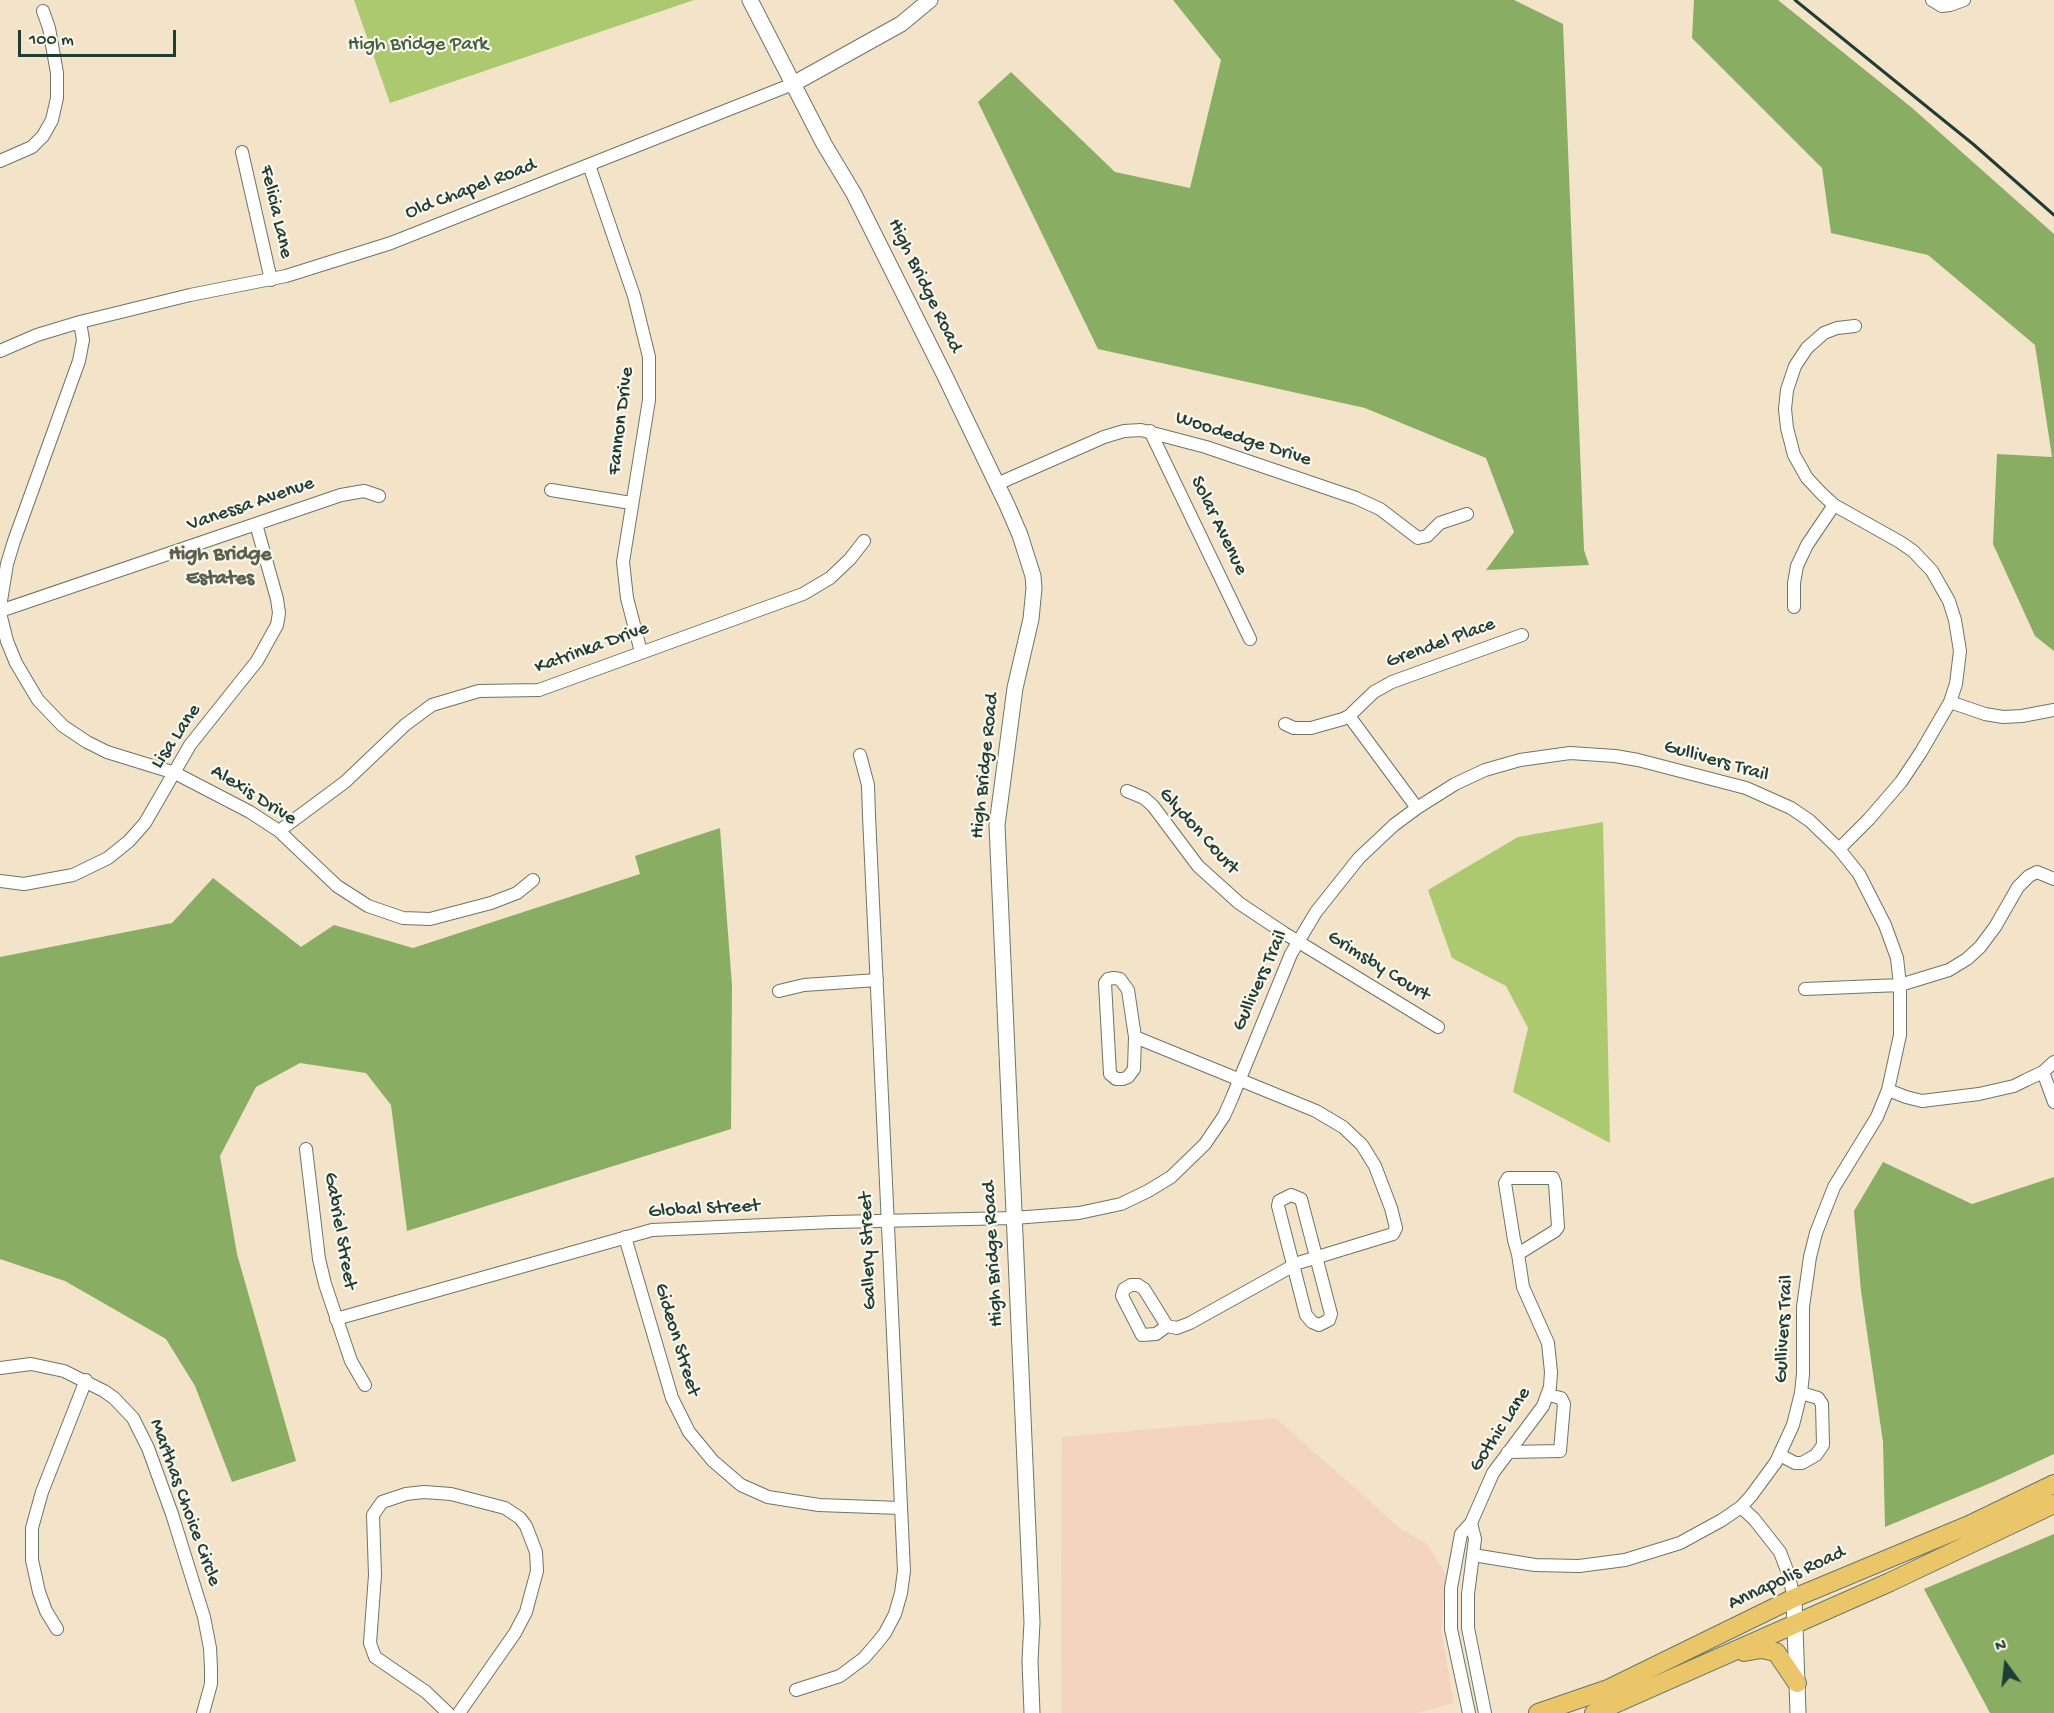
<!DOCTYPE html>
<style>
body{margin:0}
#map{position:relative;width:2054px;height:1713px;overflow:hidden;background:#f3e3c8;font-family:"Gochi Hand",sans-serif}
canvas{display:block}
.north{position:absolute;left:1976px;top:1635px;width:60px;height:60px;-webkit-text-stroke:4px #fbf7ec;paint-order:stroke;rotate:345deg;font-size:16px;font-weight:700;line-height:24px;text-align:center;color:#1f3d34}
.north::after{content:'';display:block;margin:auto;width:21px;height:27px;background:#1f3d34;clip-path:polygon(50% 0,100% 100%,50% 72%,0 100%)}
.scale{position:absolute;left:18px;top:30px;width:158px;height:27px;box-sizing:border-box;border:3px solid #1f3d34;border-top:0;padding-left:8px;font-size:18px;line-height:21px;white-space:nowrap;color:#1f3d34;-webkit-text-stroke:4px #fbf7ec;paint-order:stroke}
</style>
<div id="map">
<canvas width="2054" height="1713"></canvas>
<div class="north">N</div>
<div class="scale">100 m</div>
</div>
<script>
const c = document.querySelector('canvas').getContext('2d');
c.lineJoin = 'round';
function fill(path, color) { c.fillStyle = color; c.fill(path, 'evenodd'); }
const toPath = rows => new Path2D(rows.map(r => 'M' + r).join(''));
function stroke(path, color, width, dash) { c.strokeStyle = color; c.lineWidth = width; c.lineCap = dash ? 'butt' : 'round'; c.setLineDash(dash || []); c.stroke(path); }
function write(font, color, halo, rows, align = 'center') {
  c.font = font + ' "Gochi Hand",sans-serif'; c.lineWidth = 4.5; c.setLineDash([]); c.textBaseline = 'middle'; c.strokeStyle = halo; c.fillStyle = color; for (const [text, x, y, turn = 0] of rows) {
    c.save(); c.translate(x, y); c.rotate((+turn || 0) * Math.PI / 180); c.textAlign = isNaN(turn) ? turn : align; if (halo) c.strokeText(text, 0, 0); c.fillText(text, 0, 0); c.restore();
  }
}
const built = toPath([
 [1276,1418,1400,1528,1428,1545,1446,1575,1441,1630,1454,1703,1417,1713,1061,1713,1062,1437]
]);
const green = toPath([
 [354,0,694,0,390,103],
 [1603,822,1610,1143,1513,1092,1528,1028,1506,986,1452,958,1428,890,1518,837]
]);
const forest = toPath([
 [1173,0,1514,0,1563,24,1584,550,1589,565,1486,570,1514,532,1486,458,1365,408,1098,349,978,102,1011,72,1115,172,1190,188,1221,60],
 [1694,0,1778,0,1911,107,2054,234,2054,651,2035,636,1993,544,1997,454,2052,457,2035,345,1928,255,1831,233,1822,168,1692,38],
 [720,828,732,986,731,1129,407,1231,391,1105,366,1073,300,1063,256,1087,220,1156,237,1254,296,1461,232,1482,195,1386,166,1339,65,1281,0,1259,0,957,172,923,213,878,301,947,334,925,413,948,640,874,635,856],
 [1883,1162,1972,1204,2054,1177,2054,1454,1993,1482,1885,1527,1883,1442,1861,1291,1854,1211],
 [2054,1534,2054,1713,1990,1713,1924,1589]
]);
const minor = toPath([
 [1932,0,1942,6,1950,5,1964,0],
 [242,152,271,280],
 [0,161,32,147,43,136,52,120,57,98,57,73,49,28,43,11],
 [589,165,634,296,649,357,649,400,623,562,627,598,641,652],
 [0,351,37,335,80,322,190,295,286,276,391,243,793,84],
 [1150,431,1250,639],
 [997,484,1104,437,1124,431,1141,430,1206,447,1356,498,1380,509,1418,538,1427,536,1440,523,1467,514],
 [551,490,631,503],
 [0,607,7,564,14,541,79,361,83,340,80,322],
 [1794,607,1794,583,1797,566,1807,545,1834,505],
 [0,611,341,495,364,491,379,496],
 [0,613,7,641,16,663,38,700,63,726,87,742,107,752,175,773,250,812,279,831,337,886,368,906,403,918,430,919,491,903,517,893,533,880],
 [1950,702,1985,714,2003,717,2022,716,2054,710],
 [1349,716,1417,808],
 [1285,724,1294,728,1311,728,1343,719,1349,716,1374,692,1392,682,1522,635],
 [1127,791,1144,798,1153,806,1198,866,1239,903,1284,933,1438,1027],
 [279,831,345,782,405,725,432,705,479,691,539,690,803,594,830,578,850,559,864,541],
 [1839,849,1869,819,1901,782,1921,752,1950,702,1956,684,1960,651,1955,620,1949,601,1932,571,1913,551,1900,542,1834,505,1822,494,1807,478,1794,455,1787,428,1785,409,1787,390,1795,366,1807,348,1824,333,1837,328,1855,326],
 [0,881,24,884,73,875,108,858,129,841,145,823,190,745,257,661,277,625,279,613,277,599,256,524],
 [1114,978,1120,979,1128,990,1135,1037,1134,1069,1128,1077,1123,1079,1116,1079,1110,1074,1105,983,1108,979,1114,978],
 [1805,989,1900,985,1949,970,1967,959,1980,947,1995,927,2018,887,2029,876,2037,872,2054,879],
 [779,991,804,985,877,980],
 [1135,1037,1316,1111,1343,1127,1362,1145,1375,1166,1391,1208,1396,1228,1393,1234,1298,1263,1190,1323,1177,1328,1167,1326],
 [2043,1072,2054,1102],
 [1888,1090,1906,1097,1922,1101,1979,1094,2014,1086,2026,1080,2043,1072,2054,1062],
 [306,1149,319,1259,325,1284,351,1361,365,1385],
 [1508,1178,1553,1178,1555,1183,1558,1227,1555,1231,1518,1254,1514,1240,1505,1183,1508,1178],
 [1291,1195,1301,1199,1331,1314,1329,1320,1319,1325,1312,1322,1306,1315,1278,1206,1279,1201,1291,1195],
 [625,1237,672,1398,689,1432,713,1461,741,1485,768,1497,819,1505,900,1508],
 [1131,1285,1138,1285,1144,1289,1167,1326,1156,1334,1142,1335,1122,1296,1124,1289,1131,1285],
 [336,1319,652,1230,833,1222,1014,1218,1079,1213,1121,1204,1148,1191,1171,1177,1205,1144,1224,1116,1232,1098,1291,954,1316,912,1359,858,1394,825,1417,808,1455,784,1485,770,1520,760,1570,753,1615,756,1638,760,1746,788,1791,808,1810,821,1839,849,1859,874,1885,925,1897,958,1900,985,1900,1035,1888,1090,1877,1117,1834,1187,1816,1233,1810,1257,1803,1307,1803,1374,1801,1393,1793,1425,1776,1462,1751,1496,1741,1507,1722,1520,1680,1543,1625,1560,1579,1566,1535,1565,1473,1555],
 [0,1368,31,1364,64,1371,104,1391,114,1398,133,1418,148,1448,172,1514,204,1617,210,1648,211,1668,211,1684,203,1713],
 [1508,1452,1560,1451,1564,1404,1561,1398,1548,1395],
 [1780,1455,1795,1463,1802,1463,1816,1455,1823,1445,1822,1404,1818,1398,1801,1393],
 [1741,1507,1754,1519,1780,1552,1788,1573,1794,1598],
 [1471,1523,1475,1539,1468,1594,1468,1628,1485,1713],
 [57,1629,46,1611,39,1592,32,1560,32,1528,42,1492,86,1380],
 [796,1690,840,1676,864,1658,877,1643,885,1633,895,1614,901,1593,904,1571,869,816,868,785,860,755],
 [448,1713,426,1692,375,1657,370,1643,375,1575,373,1515,382,1502,406,1494,424,1492,451,1494,505,1508,520,1518,526,1526,536,1552,537,1571,526,1612,515,1633,459,1713],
 [1469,1713,1451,1629,1451,1588,1461,1534,1471,1523,1493,1473,1543,1406,1550,1387,1551,1372,1548,1343,1523,1287,1518,1254]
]);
const tertiary = toPath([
 [750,0,824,144,854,194,944,374,1007,505,1020,535,1033,576,1034,588,1031,619,1015,688,997,825,1032,1622,1030,1661,1032,1713],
 [793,84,901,24,930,0],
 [1794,1598,1798,1713]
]);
const primary = toPath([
 [1744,1652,1761,1649,1776,1652,1797,1683],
 [1538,1713,1608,1689,1794,1598,1969,1525,2054,1484],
 [1594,1713,1890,1582,2054,1504]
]);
const rail = toPath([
 [1795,0,1973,144,2054,215]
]);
const parkNames = [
 ["High Bridge Park",418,46]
];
const streetNames = [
 ["Old Chapel Road",471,190,-21],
 ["Felicia Lane",275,212,77],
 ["High Bridge Road",924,286,64],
 ["Fannon Drive",622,421,-83],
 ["Woodedge Drive",1243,440,18],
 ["Vanessa Avenue",251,505,-19],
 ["Solar Avenue",1218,526,64],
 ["Grendel Place",1441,644,-20],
 ["Katrinka Drive",592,649,-20],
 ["Lisa Lane",177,737,-56],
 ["Gullivers Trail",1716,762,16],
 ["High Bridge Road",986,766,-84],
 ["Alexis Drive",253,796,32],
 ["Glydon Court",1198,832,48],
 ["Grimsby Court",1378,967,32],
 ["Gullivers Trail",1261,981,-66],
 ["Global Street",704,1210,-3],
 ["Gabriel Street",339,1231,80],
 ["Gallery Street",869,1251,-92],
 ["High Bridge Road",994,1254,-93],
 ["Gullivers Trail",1785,1329,-87],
 ["Gideon Street",676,1340,73],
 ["Gothic Lane",1501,1430,-57],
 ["Marthas Choice Circle",184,1503,70],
 ["Annapolis Road",1787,1579,-25]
];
const neighbourhoodNames = [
 ["High Bridge",220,556],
 ["Estates",220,580]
];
fill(built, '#f4d3c0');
fill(green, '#acc970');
fill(forest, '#89ad62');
stroke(minor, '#697768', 14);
stroke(tertiary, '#697768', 17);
stroke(primary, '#697768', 20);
stroke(minor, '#fff', 12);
stroke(tertiary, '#fff', 15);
stroke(primary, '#eac669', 18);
stroke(rail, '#1f3d34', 3);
write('20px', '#426043', '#fbf7ec', parkNames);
write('20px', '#1f3d34', '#fbf7ec', streetNames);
write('bold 21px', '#5a604e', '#fbf7ec', neighbourhoodNames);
</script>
